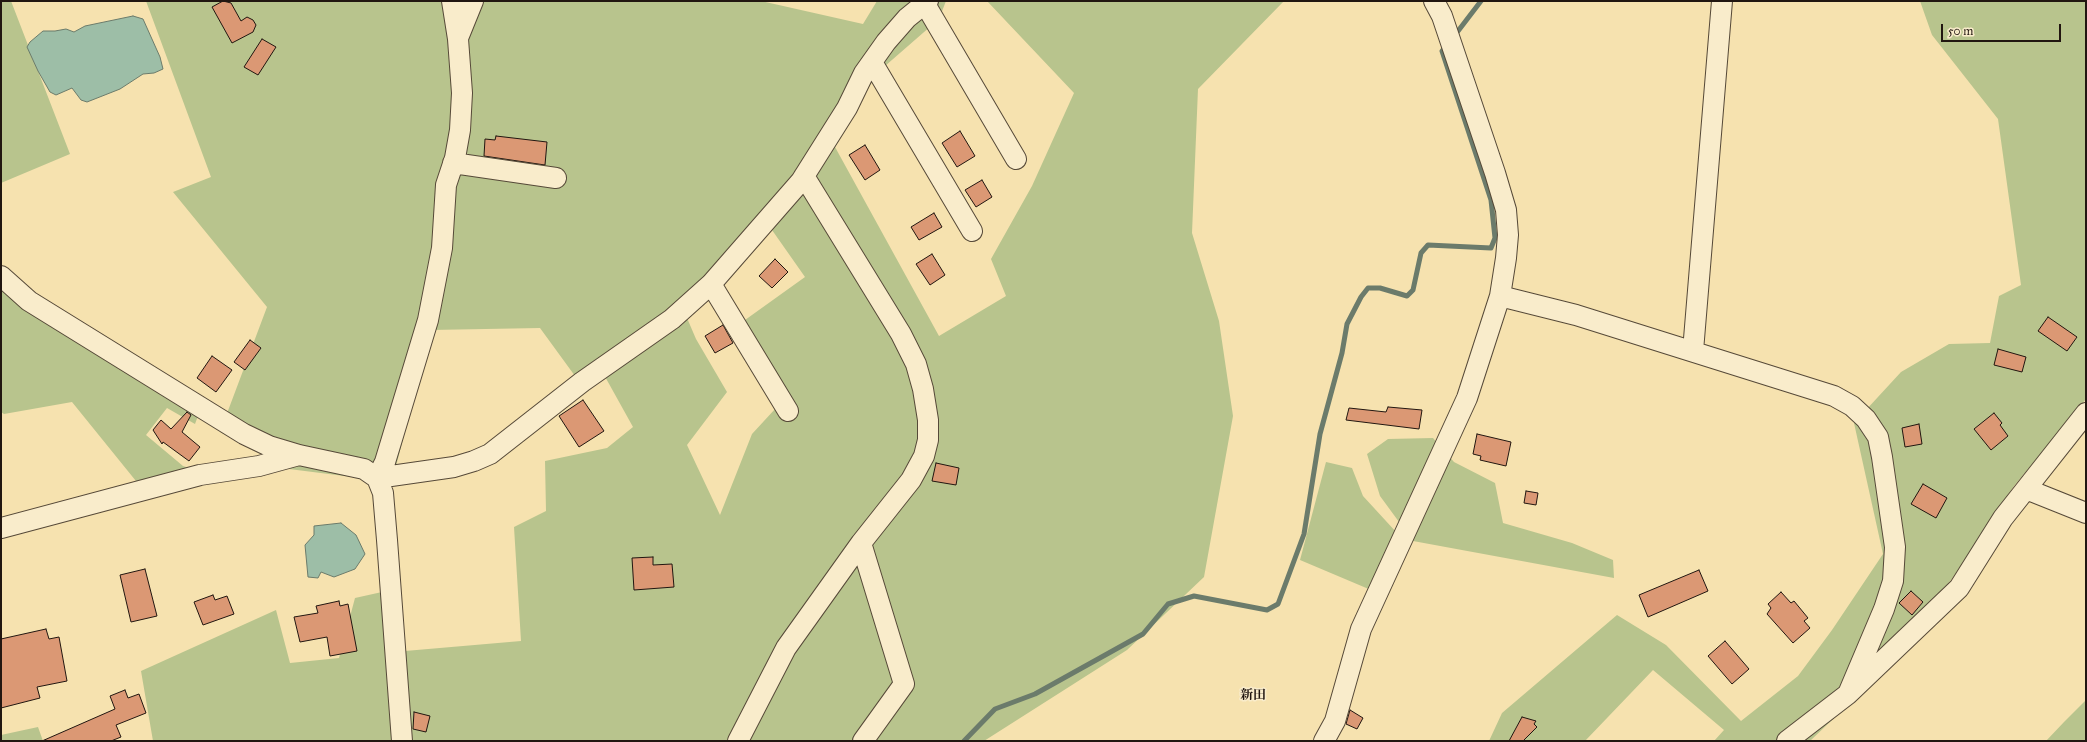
<!DOCTYPE html>
<meta charset="utf-8">
<style>
body{margin:0}
#map{position:relative;width:2087px;height:742px;overflow:hidden;background:#f6e2af;font-family:"IM FELL Great Primer",serif}
canvas{display:block}
.frame{position:absolute;inset:0;border:2px solid #211610;pointer-events:none}
.scale{position:absolute;left:1941px;top:24px;width:120px;height:18px;box-sizing:border-box;border:2px solid #211610;border-top:0;padding-left:5px;font-size:12px;line-height:14px;white-space:nowrap;color:#211610;-webkit-text-stroke:3px #f9eccb;paint-order:stroke}
</style>
<div id="map">
<canvas width="2087" height="742"></canvas>
<div class="frame"></div>
<div class="scale">50 m</div>
</div>
<script>
const c = document.querySelector('canvas').getContext('2d');
c.lineJoin = 'round';
function fill(path, color) { c.fillStyle = color; c.fill(path, 'evenodd'); }
const toPath = rows => new Path2D(rows.map(r => 'M' + r).join(''));
function stroke(path, color, width, dash) { c.strokeStyle = color; c.lineWidth = width; c.lineCap = dash ? 'butt' : 'round'; c.setLineDash(dash || []); c.stroke(path); }
function write(font, color, halo, rows, align = 'center') {
  c.font = font + ' "IM FELL Great Primer","Noto Serif JP",serif'; c.lineWidth = 3; c.setLineDash([]); c.textBaseline = 'middle'; c.strokeStyle = halo; c.fillStyle = color; for (const [text, x, y, turn = 0] of rows) {
    c.save(); c.translate(x, y); c.rotate((+turn || 0) * Math.PI / 180); c.textAlign = isNaN(turn) ? turn : align; if (halo) c.strokeText(text, 0, 0); c.fillText(text, 0, 0); c.restore();
  }
}
const green = toPath([
 [1,1,11,1,70,154,1,183],
 [146,1,761,1,863,24,877,1,946,1,939,19,877,73,835,147,939,336,1006,296,991,259,1032,186,1074,93,987,1,1284,1,1198,89,1192,233,1219,321,1233,416,1204,577,1127,650,984,741,153,741,141,671,276,610,290,663,339,658,355,598,400,588,405,651,521,641,514,527,546,511,545,461,607,448,633,427,598,364,575,376,540,328,431,330,392,482,289,469,220,432,267,307,173,192,211,177],
 [772,230,805,277,745,320,787,396,752,434,720,515,687,445,727,392,696,339,687,318],
 [1920,1,2086,1,2086,399,2014,486,1951,580,1851,702,1810,741,1714,741,1724,730,1653,670,1585,741,1489,741,1502,713,1617,615,1666,645,1741,721,1798,676,1832,630,1883,554,1854,423,1901,372,1949,344,1990,343,1999,296,2021,285,1998,119,1932,35],
 [1,279,199,413,195,424,167,408,146,435,183,466,195,470,140,486,72,402,4,414,1,412],
 [1433,438,1454,462,1495,483,1503,523,1572,543,1613,560,1614,578,1413,541,1380,496,1367,454,1388,439],
 [1326,462,1352,468,1363,496,1397,533,1371,590,1300,560],
 [2086,700,2086,741,2046,741,2064,722],
 [38,727,43,741,1,741,1,735]
]);
const water = toPath([
 [133,16,143,19,160,57,163,69,154,73,143,74,120,89,87,102,81,100,72,88,56,95,50,92,38,71,27,47,30,42,43,31,55,31,66,29,74,32,85,26,133,16],
 [341,523,356,535,365,554,355,569,334,577,321,572,318,578,308,577,305,545,314,535,314,526,341,523]
]);
const stream = toPath([
 [1455,35,1481,1],
 [964,741,995,709,1035,694,1143,634,1168,604,1194,596,1267,610,1278,604,1304,534,1320,434,1342,353,1347,324,1361,297,1368,288,1380,288,1407,296,1413,290,1421,253,1428,245,1491,248,1495,238,1491,200,1442,51,1447,45]
]);
const building = toPath([
 [223,1,231,3,241,21,247,17,253,20,256,25,253,32,232,43,212,7,223,1],
 [262,39,276,47,258,75,244,67,262,39],
 [960,131,975,156,957,167,942,143,960,131],
 [496,136,547,142,545,165,484,156,485,139,495,140,496,136],
 [865,145,880,170,865,180,849,155,865,145],
 [982,180,992,197,976,207,965,190,982,180],
 [934,213,942,227,919,240,911,227,934,213],
 [932,254,945,275,930,285,916,264,932,254],
 [775,259,788,272,772,288,759,276,775,259],
 [2048,317,2077,337,2067,351,2038,331,2048,317],
 [723,325,733,343,715,353,705,336,723,325],
 [250,340,261,348,245,370,234,362,250,340],
 [1998,349,2026,357,2022,372,1994,365,1998,349],
 [212,356,232,370,216,392,197,378,212,356],
 [583,400,604,431,579,447,559,416,583,400],
 [1388,407,1422,410,1419,429,1346,420,1349,408,1386,412,1388,407],
 [187,412,191,415,182,432,200,447,189,461,163,442,162,444,153,430,161,420,171,429,187,412],
 [1994,413,2002,423,2000,425,2008,436,1991,450,1974,429,1994,413],
 [1919,424,1922,444,1905,447,1902,428,1919,424],
 [1477,434,1511,442,1506,466,1480,460,1481,456,1473,454,1477,434],
 [936,463,959,468,956,485,932,481,936,463],
 [1923,484,1947,498,1936,518,1911,504,1923,484],
 [1526,491,1538,493,1536,505,1524,503,1526,491],
 [653,557,653,565,672,564,674,587,634,590,632,558,653,557],
 [145,569,157,616,131,622,120,575,145,569],
 [1699,570,1708,591,1648,617,1639,595,1699,570],
 [1911,591,1923,602,1912,615,1899,603,1911,591],
 [1781,592,1791,603,1794,601,1808,618,1804,621,1810,628,1793,643,1767,614,1771,608,1768,604,1781,592],
 [213,595,215,600,227,596,234,614,203,625,194,602,213,595],
 [339,601,340,606,348,604,357,651,330,656,327,637,300,642,294,617,318,613,316,606,339,601],
 [46,629,49,639,59,637,67,681,37,687,40,698,1,708,1,639,46,629],
 [1725,641,1749,669,1732,684,1708,656,1725,641],
 [125,690,128,698,139,694,146,713,116,725,121,737,111,741,42,741,115,709,110,696,125,690],
 [1350,710,1363,718,1357,729,1346,724,1350,710],
 [414,712,430,716,426,732,413,729,414,712],
 [1522,717,1536,721,1534,724,1537,727,1523,741,1509,741,1522,717]
]);
const minor = toPath([
 [925,4,1016,159],
 [458,38,473,1],
 [872,62,972,231],
 [453,163,556,178],
 [804,176,901,334,916,364,923,389,928,420,928,440,924,456,911,480,861,543],
 [1,276,29,301,244,434,269,446,299,455,364,469,377,478,383,493,387,540,402,741],
 [711,284,788,411],
 [1500,296,1576,315,1834,396,1852,406,1866,419,1878,437,1882,457,1895,547,1893,581,1884,609,1848,694],
 [1693,351,1722,1],
 [377,478,454,467,474,461,490,454,582,382,672,319,711,284,801,181,847,108,864,73,886,42,907,18,928,1],
 [377,478,385,462,428,320,442,248,446,185,455,158,460,130,462,93,458,39,452,1],
 [2026,489,2086,513],
 [1,528,200,475,259,466,299,455],
 [738,741,786,648,861,543,904,684,863,741],
 [1324,741,1335,721,1361,629,1467,398,1500,296,1506,258,1508,235,1506,210,1495,173,1442,16,1434,1],
 [1787,741,1848,694,1959,588,2003,518,2086,413]
]);
const neighbourhoodNames = [
 ["新田",1253,696]
];
fill(green, '#b8c48d');
fill(water, '#9dbea7');
stroke(water, '#6b7b6b', 1);
stroke(stream, '#6b7b6b', 5);
fill(building, '#db9874');
stroke(building, '#211610', 1);
stroke(minor, '#564938', 22);
stroke(minor, '#f9eccb', 20);
write('bold 13px', '#211610', '#f9eccb', neighbourhoodNames);
</script>
